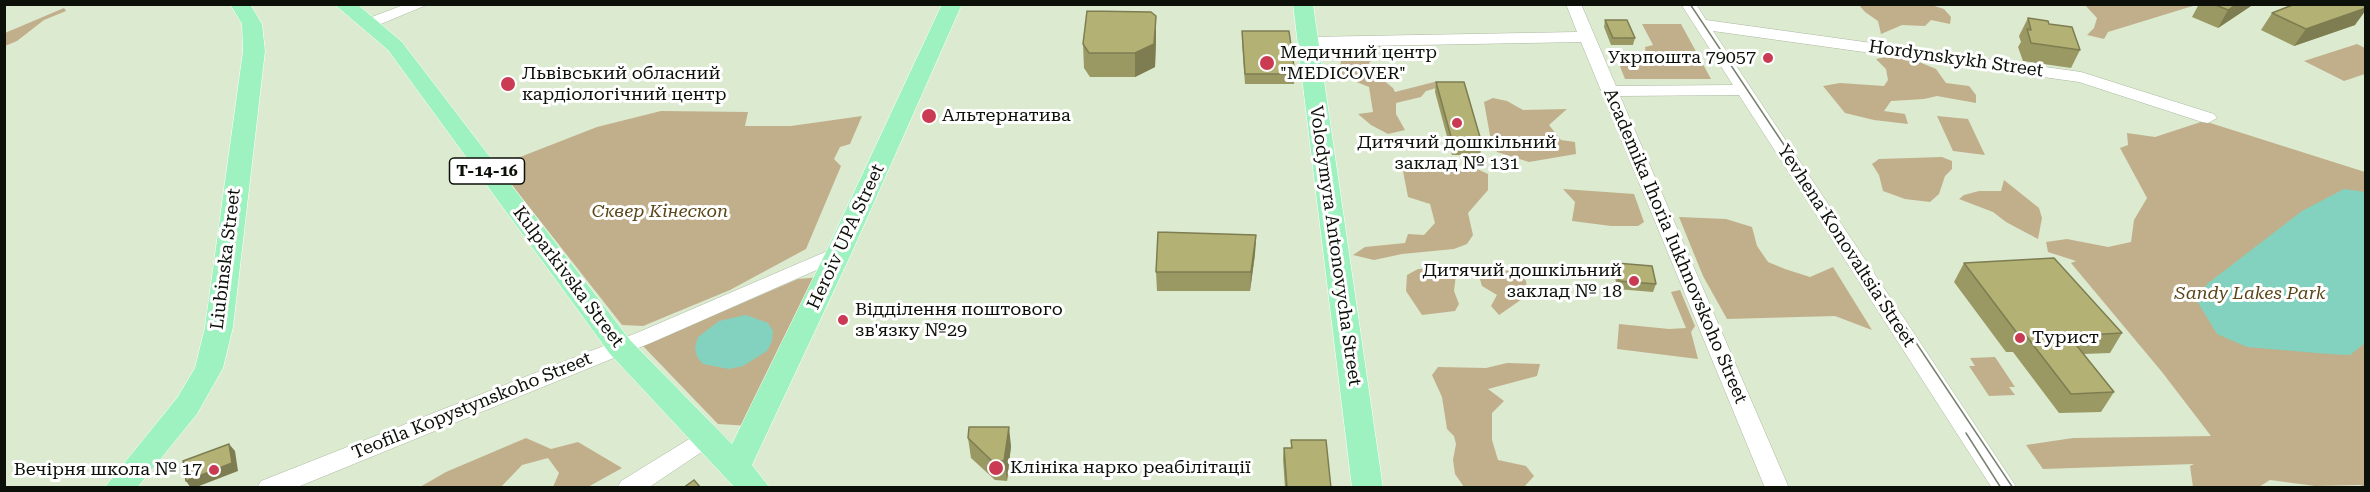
<!DOCTYPE html>
<meta charset="utf-8">
<style>
body{margin:0}
#map{position:relative;width:2370px;height:492px;overflow:hidden;background:#dcead0;font-family:"Roboto Serif",serif}
canvas{display:block}
.frame{position:absolute;inset:0;border:6px solid #0c1008;pointer-events:none}
</style>
<div id="map">
<canvas width="2370" height="492"></canvas>
<div class="frame"></div>
</div>
<script>
const c = document.querySelector('canvas').getContext('2d');
c.lineJoin = 'round';
function fill(path, color) { c.fillStyle = color; c.fill(path, 'evenodd'); }
const toPath = rows => new Path2D(rows.map(r => 'M' + r).join(''));
function stroke(path, color, width, dash) { c.strokeStyle = color; c.lineWidth = width; c.lineCap = dash ? 'butt' : 'round'; c.setLineDash(dash || []); c.stroke(path); }
function write(font, color, halo, rows, align = 'center') {
  c.font = font + ' "Roboto Serif",serif'; c.lineWidth = 6; c.setLineDash([]); c.textBaseline = 'middle'; c.strokeStyle = halo; c.fillStyle = color; for (const [text, x, y, turn = 0] of rows) {
    c.save(); c.translate(x, y); c.rotate((+turn || 0) * Math.PI / 180); c.textAlign = isNaN(turn) ? turn : align; if (halo) c.strokeText(text, 0, 0); c.fillText(text, 0, 0); c.restore();
  }
}
const green = toPath([
 [1859,5,1931,5,1944,9,1951,17,1950,24,1931,20,1925,26,1902,25,1881,34,1878,21,1865,12],
 [2085,5,2196,5,2108,32,2104,39,2087,35,2094,28,2097,18],
 [64,8,66,11,44,20,17,41,5,46,5,33],
 [1642,24,1681,24,1711,79,1625,79,1619,64,1638,63,1646,59,1645,47,1653,45],
 [2357,44,2365,48,2365,74,2344,81,2304,61],
 [1384,45,1369,63,1372,71,1393,88,1395,92,1438,81,1440,87,1426,91,1421,97,1396,103,1396,114,1405,130,1388,134,1371,125,1358,114,1373,112,1369,87,1339,75,1341,60,1333,51,1333,47],
 [1892,56,1912,59,1936,69,1946,83,1969,86,1976,95,1976,103,1937,96,1924,99,1891,101,1884,111,1905,114,1908,124,1874,120,1845,113,1823,86,1840,83,1884,86,1888,80,1886,69,1876,59],
 [1493,98,1507,101,1523,110,1567,109,1549,125,1561,140,1575,142,1576,154,1529,162,1497,152,1491,141,1484,102],
 [661,111,748,112,745,126,791,126,862,116,850,144,840,147,834,159,841,166,806,249,730,290,643,326,622,325,497,166,597,127],
 [1937,116,1968,119,1985,155,1953,151],
 [2204,121,2365,172,2365,487,2360,485,2315,486,2270,480,2259,487,2193,487,2190,466,2194,464,2043,469,2026,445,2073,438,2211,436,2162,372,2071,263,2076,261,2048,252,2046,242,2067,239,2108,247,2131,242,2134,220,2147,198,2120,148,2128,145,2127,133,2155,137],
 [1942,157,1952,161,1952,169,1945,176,1939,194,1930,202,1905,199,1883,191,1879,175,1872,164,1879,159],
 [1440,166,1477,169,1488,174,1488,190,1468,213,1473,235,1467,244,1454,249,1402,254,1374,260,1353,255,1365,247,1405,243,1408,234,1424,235,1435,223,1430,204,1408,197,1403,171],
 [2004,180,2039,208,2042,218,2038,239,2006,222,1993,212,1959,199,1964,195,1979,191,2001,191],
 [1563,189,1634,194,1644,222,1638,226,1611,226,1572,221,1575,202],
 [1679,217,1726,219,1752,227,1757,246,1768,262,1785,269,1810,277,1833,267,1872,330,1835,316,1727,319,1703,276],
 [1439,268,1456,275,1454,291,1459,304,1455,311,1422,315,1406,291,1407,275,1418,269],
 [1501,269,1520,274,1526,281,1528,295,1499,315,1491,306,1497,295,1482,286,1478,273],
 [822,277,750,426,718,424,643,346,798,279],
 [1680,290,1695,326,1691,332,1698,359,1617,349,1619,324,1669,329,1686,328,1671,292],
 [1995,357,2015,387,2009,387,2015,395,1989,396,1969,366,1975,366,1970,358],
 [1507,363,1540,364,1537,376,1488,389,1504,401,1492,413,1492,440,1498,460,1526,466,1534,476,1524,487,1464,487,1455,474,1453,460,1456,444,1454,436,1447,429,1442,397,1432,375,1438,367,1486,368],
 [526,438,551,449,578,442,622,468,588,487,553,487,559,473,548,458,522,465,501,487,420,487,446,472]
]);
const water = toPath([
 [2344,189,2365,192,2365,343,2350,355,2329,354,2247,347,2217,334,2197,301,2207,284,2302,211],
 [746,315,768,323,773,331,772,341,767,351,743,366,729,369,703,364,697,357,695,347,698,337,719,321]
]);
const minor = toPath([
 [406,4,429,4,376,26,370,28,362,23,364,20,406,4],
 [1566,4,1581,4,1616,86,1733,85,1681,4,1696,4,1706,20,2081,72,2214,114,2217,118,2208,123,2202,122,2079,82,1713,31,2017,488,1992,488,1739,95,1620,96,1789,488,1765,488,1581,42,1309,47,1301,42,1309,37,1577,32,1566,4],
 [839,246,846,247,849,252,846,257,653,342,295,488,257,488,261,481,639,332,839,246],
 [707,428,715,431,718,437,715,443,648,488,617,488,621,481,707,428]
]);
const major = toPath([
 [230,4,250,4,262,24,265,51,233,327,223,368,197,414,137,488,104,488,177,398,195,368,205,327,243,51,242,24,230,4],
 [334,4,357,4,402,42,630,340,732,444,826,252,942,4,962,4,852,252,752,465,770,488,735,488,610,354,388,50,334,4],
 [1293,4,1313,4,1383,488,1352,488,1293,4]
]);
const tram = toPath([
 [1690,4,2013,488],
 [1966,433,2001,488]
]);
const wall = toPath([
 [2199,4,2254,4,2218,28,2192,17],
 [2285,4,2361,4,2355,25,2294,46,2261,30,2272,13,2289,6],
 [1156,16,1156,40,1155,67,1135,77,1090,77,1084,68,1083,44],
 [2028,18,2049,24,2080,50,2071,68,2023,61,2018,47,2021,42,2019,36],
 [1605,20,1635,38,1633,45,1611,45,1604,27],
 [1242,31,1295,74,1294,84,1245,84,1242,41],
 [1436,82,1482,144,1480,155,1452,155,1435,92],
 [1256,235,1255,254,1250,291,1157,291,1156,272],
 [1616,263,1656,284,1653,292,1617,289,1614,270],
 [1964,263,2122,333,2110,353,2083,354,2114,392,2101,412,2059,413,2013,352,2006,352,1954,282],
 [968,438,1011,446,1007,481,995,480,971,458],
 [1291,440,1331,488,1285,488,1283,459,1284,448,1291,448]
]);
const shadedWall = toPath([
 [2237,4,2254,4,2218,28,2228,10],
 [2366,8,2366,10,2355,25,2294,46,2306,29],
 [1156,16,1156,40,1155,67,1135,77,1135,53],
 [1256,235,1255,254,1250,291,1251,272],
 [1009,427,1011,446,1007,481,1004,461],
 [229,444,235,451,238,471,194,488,191,488,186,481]
]);
const building = toPath([
 [2213,4,2237,4,2228,10,2213,4],
 [2295,4,2361,4,2366,7,2366,8,2306,29,2272,13,2295,4],
 [1087,11,1151,12,1156,16,1154,44,1135,53,1089,53,1083,44,1087,11],
 [2028,18,2048,21,2049,24,2072,27,2080,50,2031,43,2027,29,2031,30,2028,18],
 [1605,20,1627,20,1635,38,1613,38,1605,20],
 [1242,31,1289,31,1295,74,1245,74,1242,31],
 [1436,82,1464,82,1482,144,1453,144,1436,82],
 [1158,232,1256,235,1251,272,1156,272,1158,232],
 [2054,258,2122,333,2069,336,2114,392,2071,394,2024,333,2017,333,1964,263,2054,258],
 [1616,263,1652,266,1656,284,1619,281,1616,263],
 [969,427,1009,427,1004,461,992,461,968,438,969,427],
 [1291,440,1326,440,1331,488,1287,488,1284,448,1292,448,1291,440],
 [229,444,232,463,186,481,183,461,229,444],
 [694,480,701,488,683,488,694,480]
]);
const markers = [
 [1768,58,6,"#ca3a53"],
 [1267,63,8,"#ca3a53"],
 [508,84,8,"#ca3a53"],
 [929,116,8,"#ca3a53"],
 [1457,123,6,"#ca3a53"],
 [1634,281,6,"#ca3a53"],
 [843,320,6,"#ca3a53"],
 [2020,338,6,"#ca3a53"],
 [996,468,8,"#ca3a53"],
 [214,470,6,"#ca3a53"]
];
const shields = [
 [487,171,75]
];
const shieldNames = [
 ["Т-14-16",487,171]
];
const poiNames = [
 ["Медичний центр",1280,53],
 ["\"MEDICOVER\"",1280,74],
 ["Укрпошта 79057",1756,58,"right"],
 ["Львівський обласний",522,74],
 ["кардіологічний центр",522,95],
 ["Альтернатива",942,116],
 ["Дитячий дошкільний",1457,143,"center"],
 ["заклад № 131",1457,164,"center"],
 ["Дитячий дошкільний",1622,271,"right"],
 ["заклад № 18",1622,292,"right"],
 ["Відділення поштового",855,310],
 ["зв'язку №29",855,331],
 ["Турист",2032,338],
 ["Клініка нарко реабілітації",1010,468],
 ["Вечірня школа № 17",202,470,"right"]
];
const streetNames = [
 ["Hordynskykh Street",1956,59,8],
 ["Heroiv UPA Street",846,237,-65],
 ["Volodymyra Antonovycha Street",1335,246,82],
 ["Academika Ihoria Iukhnovskoho Street",1675,246,67],
 ["Yevhena Konovaltsia Street",1846,246,57],
 ["Liubinska Street",226,259,-83],
 ["Kulparkivska Street",568,277,53],
 ["Teofila Kopystynskoho Street",472,406,-22]
];
const parkNames = [
 ["Сквер Кінескоп",660,212],
 ["Sandy Lakes Park",2250,294]
];
fill(green, '#c1af8b');
fill(water, '#83d2bf');
stroke(minor, '#abb8a0', 1);
stroke(major, '#fff', 1);
fill(minor, '#fff');
fill(major, '#9ef2bf');
stroke(tram, '#798371', 1.5);
fill(wall, '#9a9964');
fill(shadedWall, '#7d7d51');
fill(building, '#b3b274');
stroke(building, '#7d7d51', 1.5);
for (const [x, y, r, color] of markers) { const dot = new Path2D(); dot.arc(x, y, r, 0, 2 * Math.PI); c.fillStyle = color; c.fill(dot); stroke(dot, '#fff', 2); }
for (const [x, y, w] of shields) { const box = new Path2D(); box.roundRect(x - w / 2, y - 13, w, 26, 4.5); c.fillStyle = '#fff'; c.fill(box); stroke(box, '#0c1008', 1.5); }
write('bold 16px', '#0c1008', null, shieldNames);
write('18px', '#0c1008', '#fff', poiNames, 'left');
write('18px', '#0c1008', '#fff', streetNames);
write('italic 18px', '#5a4618', '#fff', parkNames);
</script>
